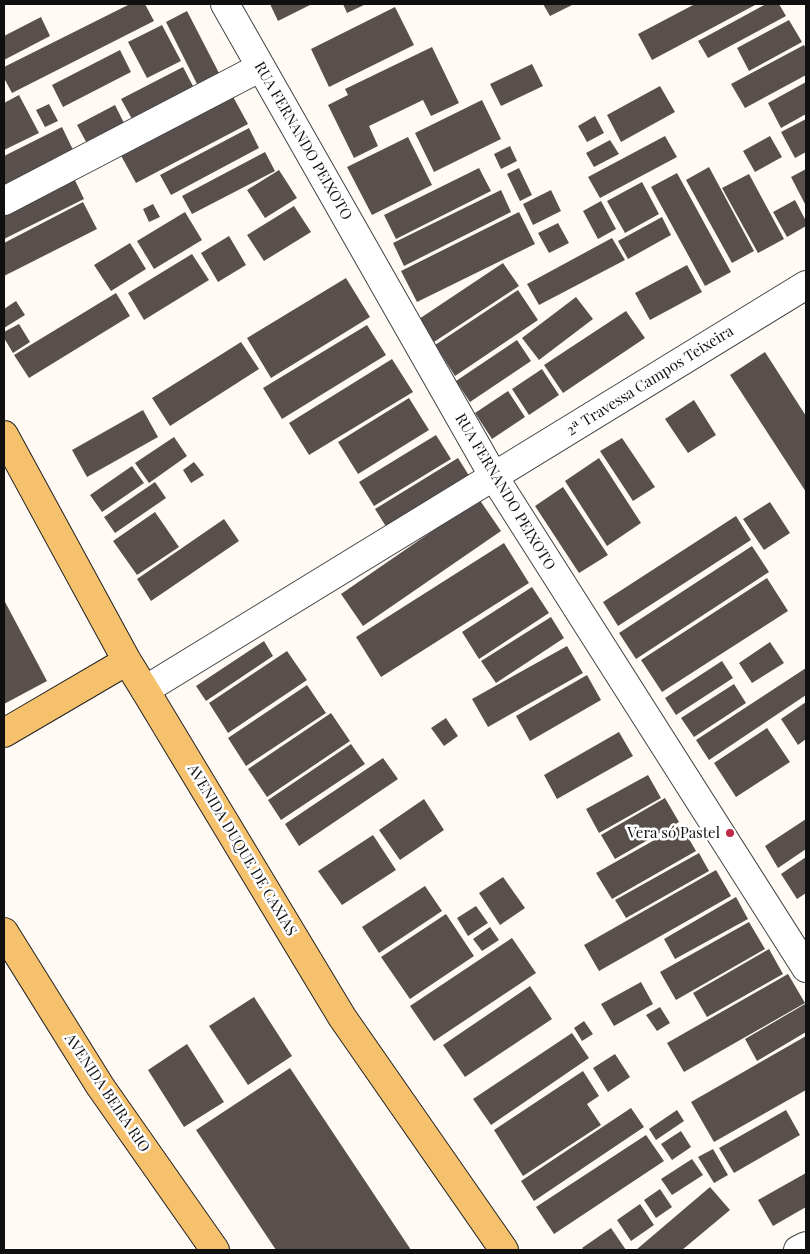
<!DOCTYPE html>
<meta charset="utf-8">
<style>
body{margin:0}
#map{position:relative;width:810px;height:1254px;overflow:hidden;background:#fffbf4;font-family:"Playfair Display",serif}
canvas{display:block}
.frame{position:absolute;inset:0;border:5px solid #101010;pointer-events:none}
</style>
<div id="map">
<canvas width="810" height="1254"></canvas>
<div class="frame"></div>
</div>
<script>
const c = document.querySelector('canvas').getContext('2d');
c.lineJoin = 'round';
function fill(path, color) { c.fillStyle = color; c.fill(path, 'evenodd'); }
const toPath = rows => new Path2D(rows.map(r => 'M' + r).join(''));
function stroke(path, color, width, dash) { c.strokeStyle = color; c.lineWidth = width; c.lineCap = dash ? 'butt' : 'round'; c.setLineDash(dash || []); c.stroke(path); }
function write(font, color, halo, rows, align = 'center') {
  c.font = font + ' "Playfair Display",serif'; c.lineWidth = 5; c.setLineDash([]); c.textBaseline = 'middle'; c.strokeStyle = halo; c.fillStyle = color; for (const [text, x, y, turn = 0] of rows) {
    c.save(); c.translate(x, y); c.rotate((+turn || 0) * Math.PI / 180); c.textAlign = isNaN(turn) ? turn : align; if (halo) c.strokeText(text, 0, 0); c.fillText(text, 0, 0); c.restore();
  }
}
const building = toPath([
 [130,4,145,4,154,21,12,93,4,78,4,67],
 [270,4,312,4,278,21],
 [343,4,366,4,347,13],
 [543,4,574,4,550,16],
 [695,4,757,4,652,60,638,34],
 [766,4,779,4,786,16,708,58,698,41],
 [395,7,414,45,329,87,311,49],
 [187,11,219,73,197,84,166,22],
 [41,17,50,36,4,60,4,36],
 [789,20,802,42,749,71,737,48],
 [162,25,181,61,147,78,128,42],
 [804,45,806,49,806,75,745,108,731,84],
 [432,47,459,103,431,116,423,100,369,126,378,146,354,158,328,105,348,95,345,89],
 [120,50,131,72,63,107,52,85],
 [532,64,543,86,501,106,490,84],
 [183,67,194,88,132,119,121,99],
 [806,82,806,114,781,128,768,103],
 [660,86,675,112,621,142,607,115],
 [231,93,248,124,136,183,119,152],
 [19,95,39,133,4,150,4,103],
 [482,100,501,139,434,172,415,133],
 [49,104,58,121,45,127,36,110],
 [115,105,128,131,91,151,77,125],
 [595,116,604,133,587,142,578,126],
 [806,119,806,152,795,158,781,132],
 [62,127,77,158,4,195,4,156],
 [249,128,259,148,171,195,160,175],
 [665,136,677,157,600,198,588,177],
 [770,136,782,157,755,172,743,151],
 [408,137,432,185,372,215,347,167],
 [610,140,619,154,594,167,586,153],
 [510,146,517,161,501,169,494,154],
 [265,152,275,171,192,214,182,196],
 [709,167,754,251,732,263,686,180],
 [479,168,491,191,396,239,384,215],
 [519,168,532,195,520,201,507,174],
 [806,169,806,206,791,177],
 [279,170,297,198,265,218,247,190],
 [677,173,731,272,705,286,651,187],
 [72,174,84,199,4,239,4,209],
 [749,174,784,239,758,253,722,188],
 [642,182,659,214,625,233,607,201],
 [501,190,511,212,404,266,393,243],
 [551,190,561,211,533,225,523,204],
 [795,200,806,221,806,226,787,237,773,212],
 [601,201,616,229,598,239,583,211],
 [83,202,97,229,4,276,4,243],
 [153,204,160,217,149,222,143,209],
 [294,206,311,232,264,261,247,235],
 [185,212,202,240,154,269,137,241],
 [519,212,535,244,417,302,401,271],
 [662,217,671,235,628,259,618,241],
 [558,223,569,243,549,253,538,233],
 [229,236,246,265,218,282,201,253],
 [612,238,625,260,539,305,527,284],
 [130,243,146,269,111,291,94,265],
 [192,254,209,280,144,320,128,293],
 [503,263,519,286,434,342,419,319],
 [687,265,702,292,650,320,635,293],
 [346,278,370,317,271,378,247,338],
 [518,290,538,320,455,376,435,345],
 [116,293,130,316,29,378,14,355],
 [576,297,593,319,539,360,522,338],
 [16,301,25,315,4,328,4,309],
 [626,311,645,338,563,393,544,365],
 [19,324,30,342,13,353,4,338,4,332],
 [367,325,386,355,282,419,263,388],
 [517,340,531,361,470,402,456,381],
 [241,342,259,369,170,426,152,398],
 [765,352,806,416,806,492,730,375],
 [392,359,413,392,309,455,289,423],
 [542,369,559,395,529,415,512,389],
 [508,391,525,417,492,439,475,413],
 [409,398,429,430,358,474,338,442],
 [694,400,716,435,688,453,665,419],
 [143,410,158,437,87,477,72,450],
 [436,435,451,459,374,506,359,482],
 [174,437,187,456,149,483,135,463],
 [622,438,655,487,633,501,600,451],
 [458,458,473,482,390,533,375,509],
 [599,458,641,523,607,546,565,481],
 [194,462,204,475,191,483,183,470],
 [132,466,144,483,102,512,90,495],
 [155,482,166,498,115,533,104,517],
 [563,487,608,555,579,573,535,506],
 [479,499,501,531,363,626,341,594],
 [770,502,790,533,764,550,743,519],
 [155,512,179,547,137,575,113,541],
 [736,516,751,540,618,626,603,602],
 [224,519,239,541,151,601,137,579],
 [504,543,529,583,381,677,356,637],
 [752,546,769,572,636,659,619,633],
 [767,578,788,611,662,692,641,660],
 [532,587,549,613,479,659,462,632],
 [4,600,47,681,4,704],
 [551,617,564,638,496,683,481,661],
 [264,641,273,656,206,701,196,686],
 [770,642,784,663,752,683,739,663],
 [567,646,583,673,488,727,472,699],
 [287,651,307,680,228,733,209,703],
 [722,661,733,678,676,715,665,698],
 [806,668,806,695,709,760,696,740],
 [587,675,601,700,530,741,516,716],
 [734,684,746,703,694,737,681,718],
 [307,685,326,713,246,766,228,738],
 [806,702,806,739,798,745,781,719],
 [331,713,350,741,267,797,248,769],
 [446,718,458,736,444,746,431,728],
 [767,728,790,762,736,797,714,763],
 [619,732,633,756,557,799,544,775],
 [351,744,365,764,281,820,268,800],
 [383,758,398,779,299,846,285,824],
 [648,775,661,798,599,833,586,809],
 [665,798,679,822,615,859,601,835],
 [424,799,444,830,400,860,379,830],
 [806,819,806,849,778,868,765,846],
 [681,825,696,851,612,899,596,873],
 [373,835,396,870,342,905,318,871],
 [699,853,709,871,626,918,615,900],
 [806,857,806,893,797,899,781,874],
 [716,870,731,896,599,971,584,945],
 [503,877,525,908,500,925,479,893],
 [425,886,442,911,379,953,362,927],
 [736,897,748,919,675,959,664,939],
 [476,906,488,923,468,936,457,918],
 [446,914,474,956,410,999,381,957],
 [749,922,765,949,676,1000,660,972],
 [490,927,499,940,482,951,473,939],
 [512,938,536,973,434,1041,410,1006],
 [769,949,783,974,707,1017,693,993],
 [788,974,805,1003,684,1072,667,1043],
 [641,982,653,1004,614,1026,601,1004],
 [530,986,552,1019,465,1077,443,1045],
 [254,997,292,1056,248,1085,209,1026],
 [805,1004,806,1032,757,1061,745,1039],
 [660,1007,670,1023,657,1031,646,1015],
 [584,1021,593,1034,582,1041,574,1028],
 [572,1033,589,1058,491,1125,473,1099],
 [806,1036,806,1090,714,1142,691,1102],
 [187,1044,224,1102,184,1127,148,1070],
 [615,1054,630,1077,608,1092,593,1068],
 [290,1068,411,1250,276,1250,196,1130],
 [583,1071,599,1096,587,1104,601,1125,523,1176,494,1130],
 [631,1108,644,1127,534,1201,521,1181],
 [677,1110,684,1121,656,1140,649,1129],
 [786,1110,800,1135,734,1173,719,1148],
 [681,1131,691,1147,672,1160,661,1144],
 [646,1135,664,1161,554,1234,536,1207],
 [713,1149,728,1175,714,1183,698,1157],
 [692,1159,703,1175,672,1195,661,1179],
 [806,1173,806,1207,773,1226,758,1200],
 [710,1187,730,1210,682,1250,636,1250],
 [660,1189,672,1207,656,1218,644,1200],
 [640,1204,654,1225,631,1241,617,1220],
 [611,1228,626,1250,584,1250,582,1248]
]);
const minor = toPath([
 [225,4,494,477,806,968],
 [4,201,261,67],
 [145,690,806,285],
 [798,1250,806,1246]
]);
const major = toPath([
 [4,435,127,661,145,690,342,1017,504,1250],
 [4,733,127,661],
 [4,932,100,1086,215,1250]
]);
const markers = [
 [730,833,5,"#bf2a46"]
];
const streetNames = [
 ["RUA FERNANDO PEIXOTO",303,141,60],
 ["2ª Travessa Campos Teixeira",650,381,-32],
 ["RUA FERNANDO PEIXOTO",505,492,59],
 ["AVENIDA DUQUE DE CAXIAS",242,850,59],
 ["AVENIDA BEIRA RIO",107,1093,56]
];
const poiNames = [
 ["Vera só Pastel",720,833]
];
fill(building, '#59504d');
stroke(minor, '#434343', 30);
stroke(major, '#212121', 30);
stroke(minor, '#fff', 28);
stroke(major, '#f5c16d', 28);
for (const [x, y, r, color] of markers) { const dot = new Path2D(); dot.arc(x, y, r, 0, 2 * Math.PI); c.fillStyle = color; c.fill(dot); stroke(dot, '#fff', 2); }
write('15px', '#101010', '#fff', streetNames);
write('15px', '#101010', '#fff', poiNames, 'right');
</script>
